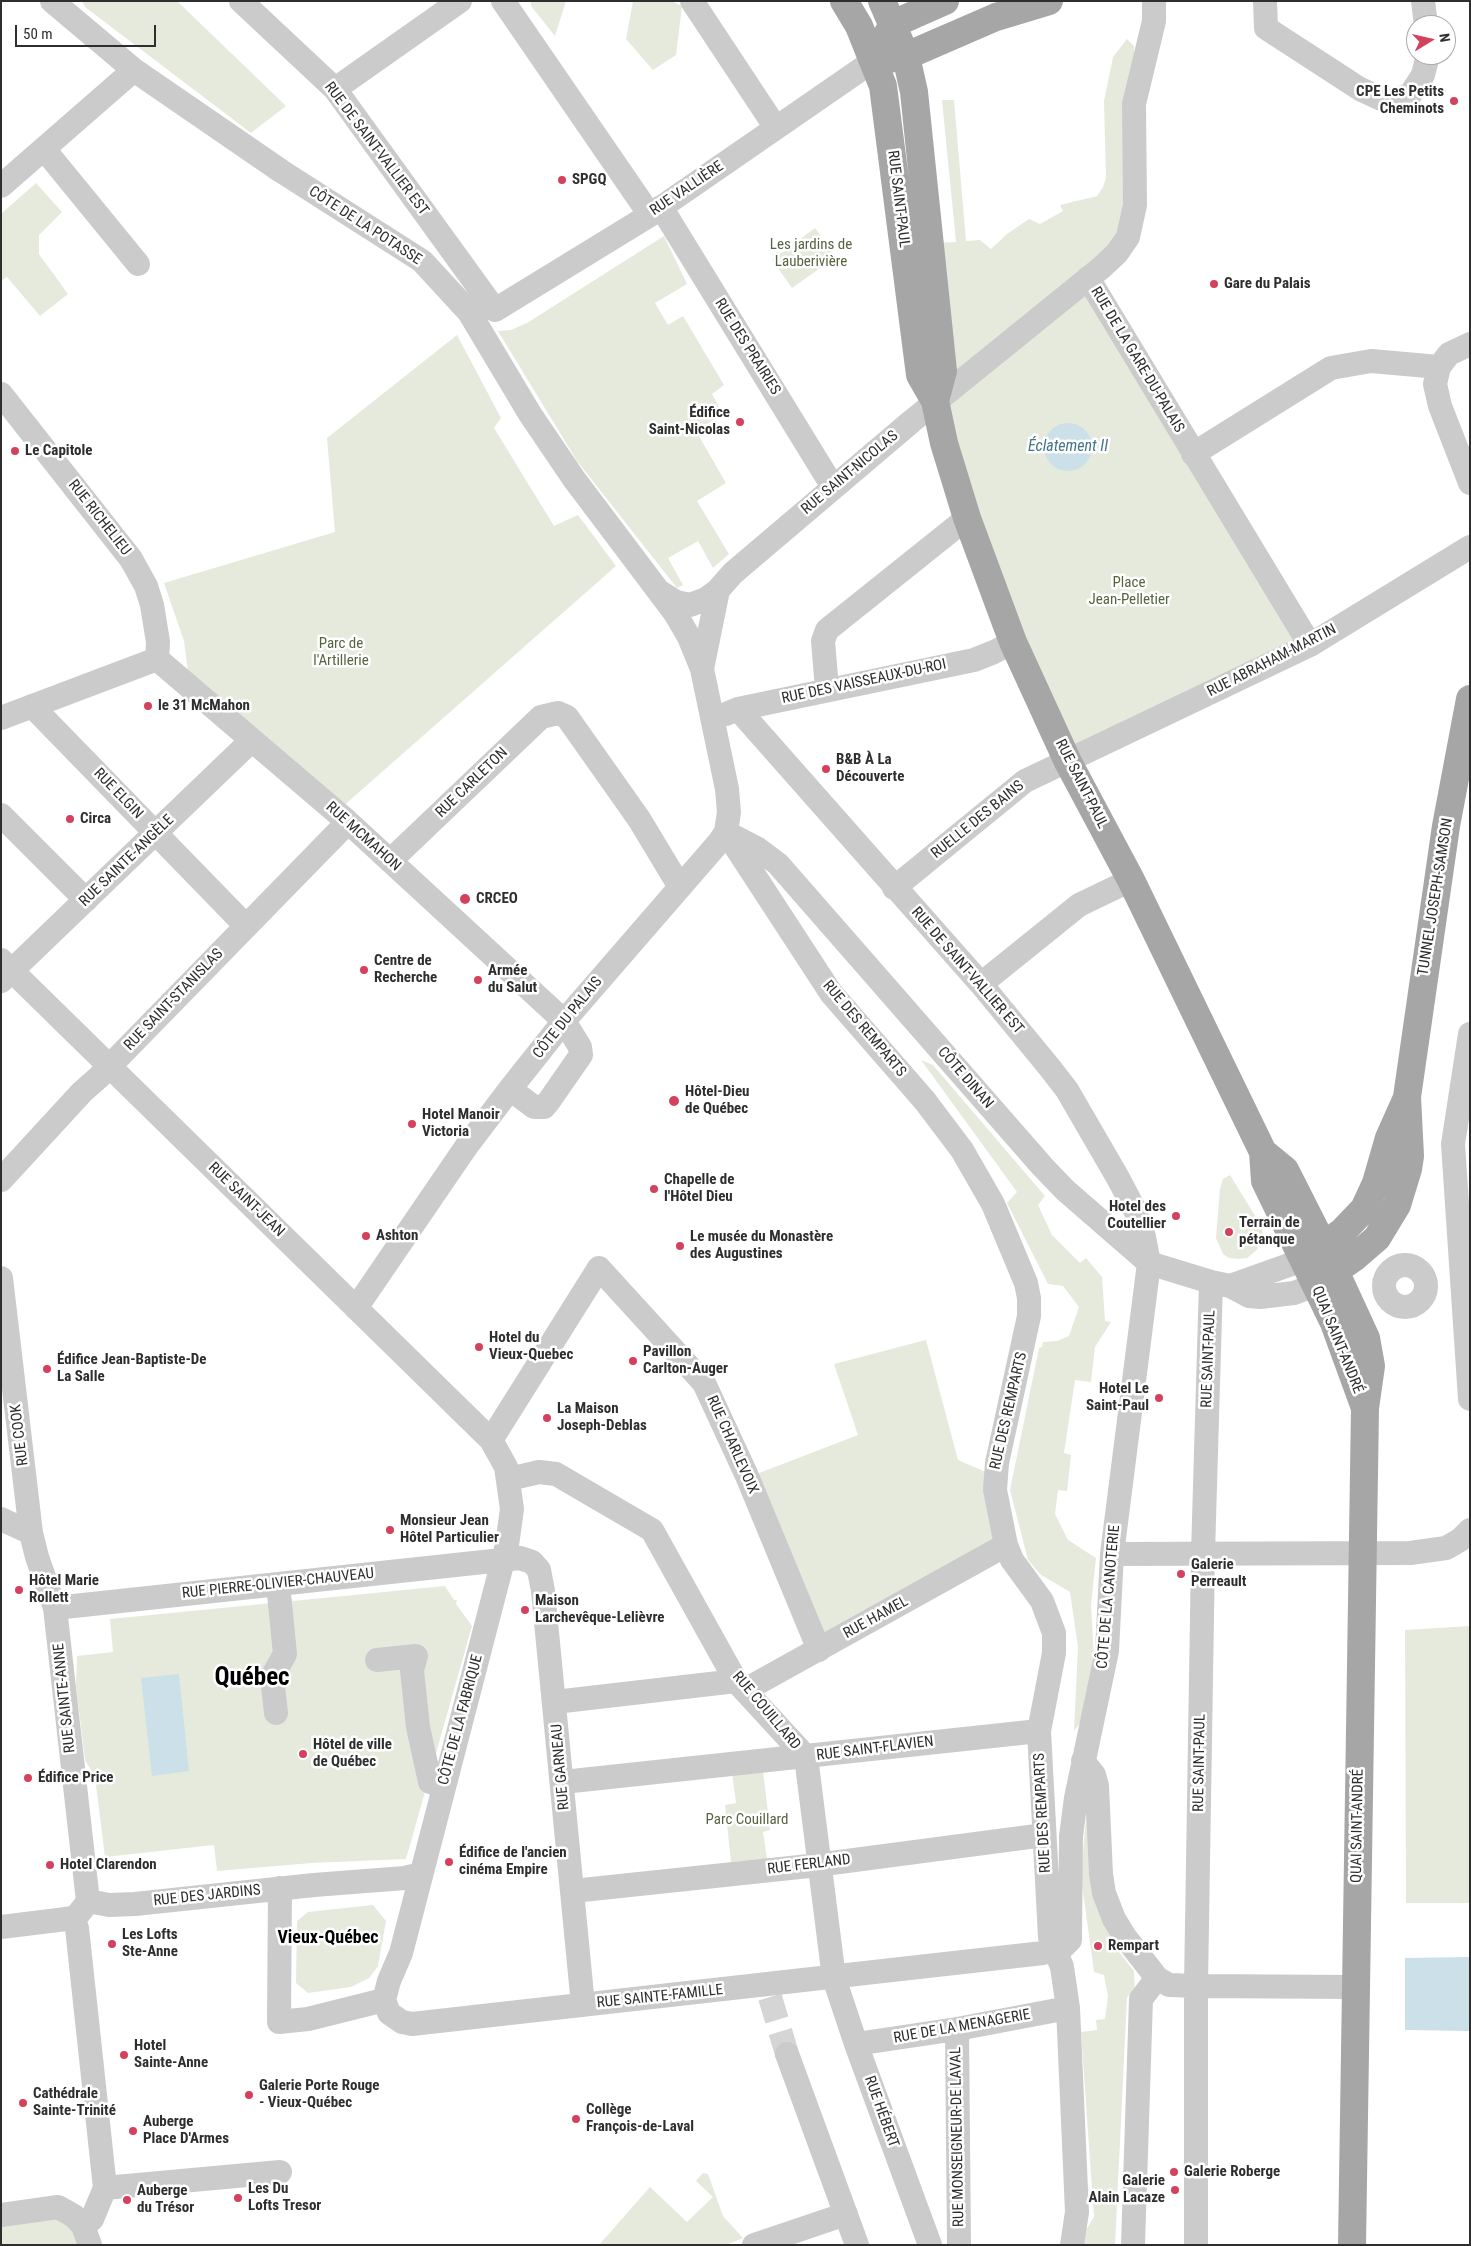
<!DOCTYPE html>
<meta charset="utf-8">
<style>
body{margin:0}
#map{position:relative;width:1471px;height:2246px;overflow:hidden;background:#fff;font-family:"Roboto Condensed",sans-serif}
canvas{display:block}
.frame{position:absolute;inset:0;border:2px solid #2e2e2e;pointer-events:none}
.north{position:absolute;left:1406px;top:15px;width:50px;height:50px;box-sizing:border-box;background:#fff;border:1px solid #ababab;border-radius:50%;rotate:81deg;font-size:14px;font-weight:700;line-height:20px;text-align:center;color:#2e2e2e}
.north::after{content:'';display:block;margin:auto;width:18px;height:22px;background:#d4415c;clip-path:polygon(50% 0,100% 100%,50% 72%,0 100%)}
.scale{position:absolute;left:15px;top:25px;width:141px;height:22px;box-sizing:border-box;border:2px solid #2e2e2e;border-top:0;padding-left:6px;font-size:15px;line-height:18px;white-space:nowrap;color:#2e2e2e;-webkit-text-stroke:4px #fff;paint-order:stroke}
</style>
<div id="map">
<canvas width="1471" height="2246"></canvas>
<div class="frame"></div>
<div class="north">N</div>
<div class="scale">50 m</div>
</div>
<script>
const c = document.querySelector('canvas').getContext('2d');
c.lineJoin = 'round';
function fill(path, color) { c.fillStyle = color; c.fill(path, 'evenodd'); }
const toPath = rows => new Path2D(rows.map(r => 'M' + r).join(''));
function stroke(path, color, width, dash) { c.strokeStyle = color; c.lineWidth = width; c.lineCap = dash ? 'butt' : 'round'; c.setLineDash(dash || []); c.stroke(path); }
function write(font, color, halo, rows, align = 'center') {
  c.font = font + ' "Roboto Condensed",sans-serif'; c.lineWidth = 5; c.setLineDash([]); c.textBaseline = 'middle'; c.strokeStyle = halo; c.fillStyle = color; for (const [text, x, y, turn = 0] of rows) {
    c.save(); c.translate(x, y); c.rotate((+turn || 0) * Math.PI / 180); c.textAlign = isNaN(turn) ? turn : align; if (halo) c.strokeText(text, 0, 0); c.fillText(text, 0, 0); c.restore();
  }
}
const green = toPath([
 [82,1,177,1,286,106,251,133,85,7],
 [531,1,566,1,555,36,531,6],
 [633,1,671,1,682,6,676,55,653,70,626,39],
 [1127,39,1134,46,1135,205,1088,278,1310,645,1068,762,944,443,929,243,956,242,942,100,954,100,966,241,980,240,991,249,1007,234,1029,219,1040,224,1063,211,1060,205,1097,196,1103,187,1106,178,1104,101,1113,57],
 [36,183,62,212,39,235,39,254,68,294,40,316,7,277,1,281,1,214],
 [815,228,836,257,792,288,772,260],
 [664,236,687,284,655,303,668,325,683,316,724,385,712,394,723,414,696,431,726,483,697,501,729,554,713,568,698,541,668,558,683,585,677,588,577,461,498,331,511,330,527,323],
 [457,335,501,418,494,428,554,526,578,515,616,566,341,808,188,672,184,641,164,583,335,532,327,438],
 [921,1060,933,1065,1045,1196,1038,1205,1052,1235,1080,1263,1086,1258,1102,1277,1105,1321,1111,1322,1095,1347,1091,1382,1075,1380,1064,1453,1071,1455,1067,1491,1058,1490,1055,1514,1068,1540,1096,1558,1091,1605,1094,1657,1090,1710,1074,1731,1078,1647,1070,1592,1041,1575,1028,1560,1010,1490,1039,1348,1042,1347,1043,1342,1057,1341,1069,1336,1079,1307,1063,1286,1048,1284,1007,1203,1017,1192],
 [1230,1175,1262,1227,1263,1235,1257,1250,1247,1258,1238,1259,1229,1258,1223,1254,1216,1238,1220,1189,1223,1179],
 [926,1340,958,1460,995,1476,1006,1545,819,1639,754,1475,858,1435,834,1364],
 [445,1586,454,1600,457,1600,456,1604,472,1626,406,1859,312,1863,217,1871,214,1845,105,1857,95,1777,85,1760,76,1686,77,1656,113,1652,110,1619],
 [1470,1626,1470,1903,1406,1903,1405,1630],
 [763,1770,770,1830,763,1832,767,1859,731,1862,725,1805,736,1803,732,1773],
 [1087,1805,1108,1928,1119,1952,1134,1971,1135,1992,1127,1997,1115,2245,1082,2245,1083,2235,1094,2217,1081,2032,1097,2030,1096,2020,1105,2019,1108,1996,1104,1975,1094,1972,1081,1877],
 [373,1905,386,1921,378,1966,369,1978,351,1987,308,1993,296,1983,297,1921,308,1912],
 [703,2173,708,2174,723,2216,743,2238,726,2245,599,2245,650,2187,687,2222,713,2197,696,2181],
 [60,2217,83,2245,1,2245,1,2222]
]);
const water = toPath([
 '1044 447a24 24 0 1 1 48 0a24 24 0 1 1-48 0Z',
 [179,1674,189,1771,152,1776,141,1678],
 [1470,1957,1470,2031,1405,2030,1405,1958]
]);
const minorTunnel = toPath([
 [770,1997,787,2054]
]);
const minor = toPath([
 [52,1,134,70,281,171,422,261,469,312,530,414,574,479,675,613,689,637,702,669],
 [241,1,335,89,495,310,650,215,873,61],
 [503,1,650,215],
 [692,1,776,128],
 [1265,1,1266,28,1360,89,1388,102,1410,95,1423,75,1428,55],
 [1423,1,1426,25],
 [335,89,460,1],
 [44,149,138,264],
 [1,186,134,70],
 [661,207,833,487],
 [1088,278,1310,645],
 [1470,344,1449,354,1439,367,1435,384,1440,406,1470,483],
 [1,394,131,559,146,586,152,605,158,642,157,659],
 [1193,454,1331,368,1371,361,1439,367],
 [660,592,676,602,690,605,706,599,718,590],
 [157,659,348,822,564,1021,580,1047,581,1055,549,1101,544,1107,534,1107,510,1089],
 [827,689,823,641,827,630,967,518],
 [32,706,246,926],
 [726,714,738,709,974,660,994,652,1013,642],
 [1,718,157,659],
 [1,815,86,900],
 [726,832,831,993,925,1101,962,1150,993,1204,1026,1283,1029,1298,1029,1316,997,1463,995,1490,1006,1545,1012,1560,1042,1601,1054,1633,1054,1653,1039,1731,1050,1937,1062,1967,1068,2008,1077,2212,1072,2245],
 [727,833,758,849,778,864,1042,1166,1065,1190,1149,1263,1211,1282,1230,1286,1249,1296,1260,1297,1294,1293,1315,1285],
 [390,861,541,717,558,713,567,717,639,819,680,887],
 [894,888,1025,781,1310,645,1470,547],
 [1,960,491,1440,506,1467,512,1509,507,1545,401,1953,389,1981,384,2000],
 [1,981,252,740],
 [981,984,1079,905,1131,880],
 [1470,1034,1453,1144,1470,1399],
 [1,1180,82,1092,99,1077,348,822],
 '1384 1286a21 21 0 1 1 42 0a21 21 0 1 1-42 0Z',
 [1,1278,31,1533,37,1557,55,1608,88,1901],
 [1230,1286,1303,1260],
 [356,1308,466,1147,510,1089,564,1021,720,841,726,832,729,812,727,789,702,669,718,590,733,573,912,421,1101,268,1117,253,1128,237,1135,205,1134,104,1154,21,1154,1],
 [491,1440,599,1268,704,1383,747,1476,819,1650],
 [509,1479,539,1472,556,1474,652,1530,736,1681,806,1757,834,1978,856,2044,930,2245],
 [1,1519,31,1533],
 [1112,1554,1410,1553,1446,1548,1460,1540,1470,1530],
 [55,1608,502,1560,520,1558,532,1562,539,1570,543,1591,583,2005],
 [377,1660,416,1656,412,1670,418,1727,430,1782,444,1786],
 [745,1690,1006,1545],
 [555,1702,736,1681],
 [276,1713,272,1677,285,1654,278,1584],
 [1083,1761,1094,1775,1097,1786,1101,1874,1104,1893,1114,1919,1125,1937,1157,1978,1169,1985,1196,1986,1355,1987],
 [563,1782,1039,1731],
 [280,1888,279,2022,308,2019,384,2000],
 [573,1891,809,1866,1044,1835],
 [88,1901,109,1905,135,1904,314,1885,405,1878,421,1874],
 [1,1927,66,1919,76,1917,87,1903],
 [77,1928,105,2188,92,2219,83,2226],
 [384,2000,389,2013,402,2022,412,2024,1043,1953,1062,1948,1070,1940,1071,1836,1076,1798,1107,1651,1112,1554,1149,1263,1144,1237,1137,1214,1118,1178,1067,1090,1050,1068,981,984,738,709],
 [957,2029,959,2245],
 [856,2044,957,2029,1068,2008],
 [787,2054,857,2245],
 [105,2188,280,2172],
 [1,2215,58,2207,74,2216,83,2226,90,2245],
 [754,2245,846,2214],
 [1133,2245,1141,1999,1157,1978],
 [1196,2245,1196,1986,1203,1554,1211,1282]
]);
const major = toPath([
 [844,1,859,26,883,86,920,375,935,401,944,443,967,518,1013,642,1068,762,1131,880,1263,1152,1265,1181,1334,1323,1365,1408],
 [882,1,906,56,914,92,943,371,935,401],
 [884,40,893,24,945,1],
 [889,59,906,56,996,17,1049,1],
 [1263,1152,1285,1170,1324,1247,1366,1338,1371,1366,1365,1408,1352,2245],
 [1309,1256,1343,1231,1364,1209,1376,1183,1389,1138,1406,1100],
 [1322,1280,1355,1257,1377,1238,1397,1205,1408,1169,1410,1156,1407,1097,1446,826,1470,699]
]);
const markers = [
 [1454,101,5,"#d4415c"],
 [562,180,5,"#d4415c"],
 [1214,284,5,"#d4415c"],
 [740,422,5,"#d4415c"],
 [15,451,5,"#d4415c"],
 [148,706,5,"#d4415c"],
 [826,769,5,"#d4415c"],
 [70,819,5,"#d4415c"],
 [465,899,6,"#d4415c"],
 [364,970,5,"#d4415c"],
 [478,980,5,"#d4415c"],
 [674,1101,6,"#d4415c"],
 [412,1124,5,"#d4415c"],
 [654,1189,5,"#d4415c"],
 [1176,1216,5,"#d4415c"],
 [1229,1232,5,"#d4415c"],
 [366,1236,5,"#d4415c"],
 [680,1246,5,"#d4415c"],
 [479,1347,5,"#d4415c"],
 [633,1361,5,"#d4415c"],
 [47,1369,5,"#d4415c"],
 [1159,1398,5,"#d4415c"],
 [547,1418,5,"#d4415c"],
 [390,1530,5,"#d4415c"],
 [1181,1574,5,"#d4415c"],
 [19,1590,5,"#d4415c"],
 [525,1610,5,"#d4415c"],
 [303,1754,5,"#d4415c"],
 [28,1778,5,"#d4415c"],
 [449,1862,5,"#d4415c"],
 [50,1865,5,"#d4415c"],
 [112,1944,5,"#d4415c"],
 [1098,1946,5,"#d4415c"],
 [124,2055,5,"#d4415c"],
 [249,2095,5,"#d4415c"],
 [23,2103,5,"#d4415c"],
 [576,2119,5,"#d4415c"],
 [133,2131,5,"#d4415c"],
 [1174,2172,5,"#d4415c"],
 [1175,2190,5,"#d4415c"],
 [238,2198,5,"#d4415c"],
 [127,2200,5,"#d4415c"]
];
const poiNames = [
 ["CPE Les Petits",1444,92,"right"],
 ["Cheminots",1444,109,"right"],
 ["SPGQ",572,180],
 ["Gare du Palais",1224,284],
 ["Édifice",730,413,"right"],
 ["Saint-Nicolas",730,430,"right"],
 ["Le Capitole",25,451],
 ["le 31 McMahon",158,706],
 ["B&B À La",836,760],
 ["Découverte",836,777],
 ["Circa",80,819],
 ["CRCEO",476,899],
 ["Centre de",374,961],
 ["Recherche",374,978],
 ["Armée",488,971],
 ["du Salut",488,988],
 ["Hôtel-Dieu",685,1092],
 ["de Québec",685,1109],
 ["Hotel Manoir",422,1115],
 ["Victoria",422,1132],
 ["Chapelle de",664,1180],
 ["l'Hôtel Dieu",664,1197],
 ["Hotel des",1166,1207,"right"],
 ["Coutellier",1166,1224,"right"],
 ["Terrain de",1239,1223],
 ["pétanque",1239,1240],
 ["Ashton",376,1236],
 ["Le musée du Monastère",690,1237],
 ["des Augustines",690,1254],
 ["Hotel du",489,1338],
 ["Vieux-Quebec",489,1355],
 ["Pavillon",643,1352],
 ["Carlton-Auger",643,1369],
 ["Édifice Jean-Baptiste-De",57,1360],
 ["La Salle",57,1377],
 ["Hotel Le",1149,1389,"right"],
 ["Saint-Paul",1149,1406,"right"],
 ["La Maison",557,1409],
 ["Joseph-Deblas",557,1426],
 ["Monsieur Jean",400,1521],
 ["Hôtel Particulier",400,1538],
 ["Galerie",1191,1565],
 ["Perreault",1191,1582],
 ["Hôtel Marie",29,1581],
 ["Rollett",29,1598],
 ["Maison",535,1601],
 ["Larchevêque-Lelièvre",535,1618],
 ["Hôtel de ville",313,1745],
 ["de Québec",313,1762],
 ["Édifice Price",38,1778],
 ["Édifice de l'ancien",459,1853],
 ["cinéma Empire",459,1870],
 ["Hotel Clarendon",60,1865],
 ["Les Lofts",122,1935],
 ["Ste-Anne",122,1952],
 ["Rempart",1108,1946],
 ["Hotel",134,2046],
 ["Sainte-Anne",134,2063],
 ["Galerie Porte Rouge",259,2086],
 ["- Vieux-Québec",259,2103],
 ["Cathédrale",33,2094],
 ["Sainte-Trinité",33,2111],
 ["Collège",586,2110],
 ["François-de-Laval",586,2127],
 ["Auberge",143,2122],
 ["Place D'Armes",143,2139],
 ["Galerie Roberge",1184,2172],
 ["Galerie",1165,2181,"right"],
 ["Alain Lacaze",1165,2198,"right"],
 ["Les Du",248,2189],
 ["Lofts Tresor",248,2206],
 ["Auberge",137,2191],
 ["du Trésor",137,2208]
];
const streetNames = [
 ["RUE DE SAINT-VALLIER EST",376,149,53],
 ["RUE VALLIÈRE",687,189,-34],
 ["RUE SAINT-PAUL",898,199,83],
 ["CÔTE DE LA POTASSE",365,226,33],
 ["RUE DES PRAIRIES",747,347,58],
 ["RUE DE LA GARE-DU-PALAIS",1137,360,59],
 ["RUE SAINT-NICOLAS",850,473,-40],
 ["RUE RICHELIEU",99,518,52],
 ["RUE ABRAHAM-MARTIN",1272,661,-27],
 ["RUE DES VAISSEAUX-DU-ROI",864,682,-12],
 ["RUE CARLETON",472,783,-44],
 ["RUE SAINT-PAUL",1081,784,63],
 ["RUE ELGIN",118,794,46],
 ["RUELLE DES BAINS",978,820,-39],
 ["RUE MCMAHON",363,837,42],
 ["RUE SAINTE-ANGÈLE",127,861,-44],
 ["TUNNEL JOSEPH-SAMSON",1436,897,-81],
 ["RUE DE SAINT-VALLIER EST",967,971,49],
 ["RUE SAINT-STANISLAS",174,1000,-46],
 ["CÔTE DU PALAIS",568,1018,-51],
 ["RUE DES REMPARTS",864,1029,50],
 ["CÔTE DINAN",965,1078,49],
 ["RUE SAINT-JEAN",246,1200,44],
 ["QUAI SAINT-ANDRÉ",1337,1340,68],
 ["RUE SAINT-PAUL",1209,1359,-88],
 ["RUE DES REMPARTS",1009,1411,-77],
 ["RUE COOK",20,1435,-97],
 ["RUE CHARLEVOIX",732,1445,66],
 ["RUE PIERRE-OLIVIER-CHAUVEAU",278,1584,-6],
 ["CÔTE DE LA CANOTERIE",1109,1597,-85],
 ["RUE HAMEL",876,1618,-29],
 ["RUE SAINTE-ANNE",65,1698,-96],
 ["RUE COUILLARD",766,1711,50],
 ["CÔTE DE LA FABRIQUE",461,1720,-75],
 ["RUE SAINT-FLAVIEN",875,1749,-7],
 ["RUE SAINT-PAUL",1200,1763,-89],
 ["RUE GARNEAU",561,1767,-95],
 ["RUE DES REMPARTS",1043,1813,-93],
 ["QUAI SAINT-ANDRÉ",1358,1826,-89],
 ["RUE FERLAND",809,1865,-7],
 ["RUE DES JARDINS",207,1896,-6],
 ["RUE SAINTE-FAMILLE",660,1997,-6],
 ["RUE DE LA MENAGERIE",962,2027,-10],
 ["RUE HÉBERT",881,2112,70],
 ["RUE MONSEIGNEUR-DE LAVAL",958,2137,-91]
];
const parkNames = [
 ["Les jardins de",811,245],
 ["Lauberivière",811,262],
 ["Place",1129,583],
 ["Jean-Pelletier",1129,600],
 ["Parc de",341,644],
 ["l'Artillerie",341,661],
 ["Parc Couillard",747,1820]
];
const waterNames = [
 ["Éclatement II",1068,447]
];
const quarterNames = [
 ["Vieux-Québec",328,1938]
];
const townNames = [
 ["Québec",252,1679]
];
fill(green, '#e5eadd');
fill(water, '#cbe0e8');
stroke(minorTunnel, '#d5d5d5', 24, [24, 12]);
stroke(minor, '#cbcbcb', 24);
stroke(major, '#a6a6a6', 28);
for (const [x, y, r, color] of markers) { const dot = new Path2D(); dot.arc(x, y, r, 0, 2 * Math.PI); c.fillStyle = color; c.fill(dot); stroke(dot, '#fff', 2); }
write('bold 15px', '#2e2e2e', '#fff', poiNames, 'left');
write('15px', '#2e2e2e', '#fff', streetNames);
write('15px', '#556540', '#fff', parkNames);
write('italic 16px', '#447588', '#fff', waterNames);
write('bold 18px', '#000', '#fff', quarterNames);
write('bold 25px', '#000', '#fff', townNames);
</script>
